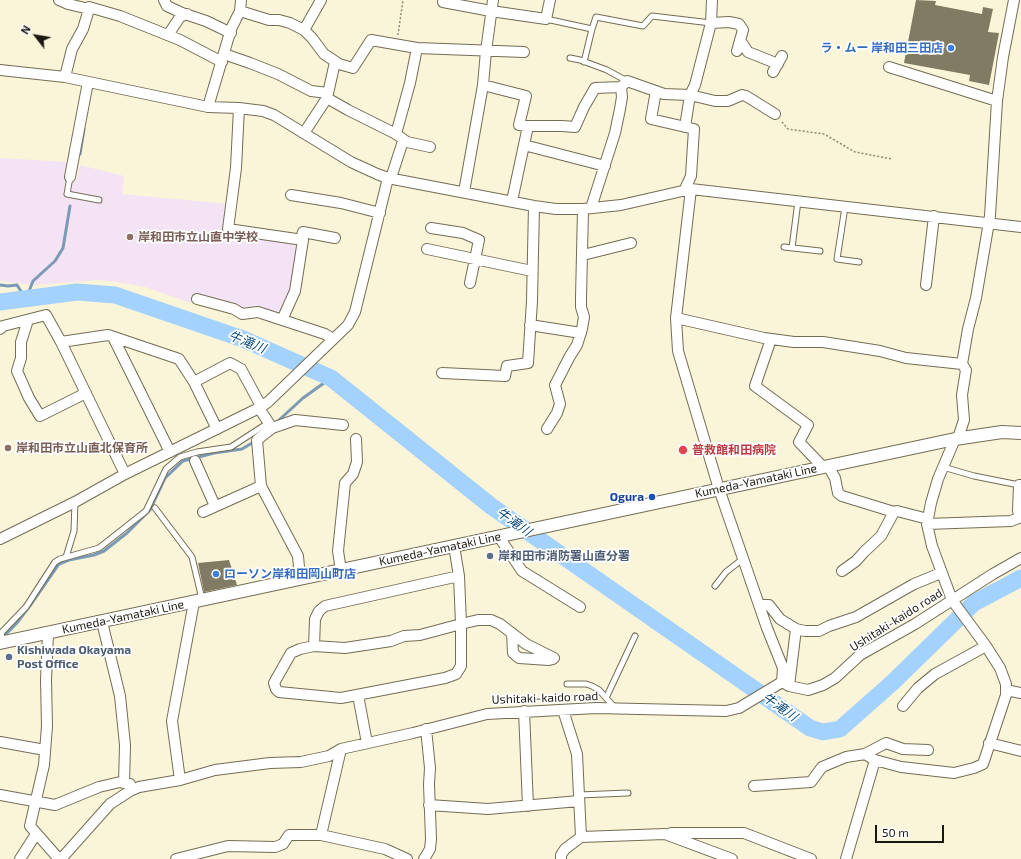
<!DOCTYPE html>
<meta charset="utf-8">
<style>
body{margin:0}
#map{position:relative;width:1021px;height:859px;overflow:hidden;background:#faf4d9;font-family:"Exo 2",sans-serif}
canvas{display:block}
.north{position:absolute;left:16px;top:16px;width:40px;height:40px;-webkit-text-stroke:3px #fff;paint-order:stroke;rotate:301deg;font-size:11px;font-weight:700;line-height:16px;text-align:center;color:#1a180e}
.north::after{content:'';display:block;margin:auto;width:14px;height:18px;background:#1a180e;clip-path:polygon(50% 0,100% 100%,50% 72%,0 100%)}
.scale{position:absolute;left:875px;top:825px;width:69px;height:18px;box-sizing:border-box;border:2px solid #1a180e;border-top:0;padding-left:5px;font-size:12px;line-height:14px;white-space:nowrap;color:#1a180e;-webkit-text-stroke:3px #fff;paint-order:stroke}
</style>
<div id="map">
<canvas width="1021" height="859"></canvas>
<div class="north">N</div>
<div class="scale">50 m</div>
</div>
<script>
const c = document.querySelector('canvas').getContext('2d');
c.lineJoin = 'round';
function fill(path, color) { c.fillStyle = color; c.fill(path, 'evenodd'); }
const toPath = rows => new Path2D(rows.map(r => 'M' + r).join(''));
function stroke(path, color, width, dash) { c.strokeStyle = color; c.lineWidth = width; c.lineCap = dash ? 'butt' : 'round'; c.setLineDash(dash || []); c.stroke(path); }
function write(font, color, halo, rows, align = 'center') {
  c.font = font + ' "Exo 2","Noto Sans JP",sans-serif'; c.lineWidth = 3.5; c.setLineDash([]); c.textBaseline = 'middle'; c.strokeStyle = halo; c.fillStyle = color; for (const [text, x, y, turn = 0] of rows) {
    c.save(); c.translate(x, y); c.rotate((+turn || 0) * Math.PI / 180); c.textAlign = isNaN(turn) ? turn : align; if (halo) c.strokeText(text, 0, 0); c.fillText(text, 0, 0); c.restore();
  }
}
const education = toPath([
 [0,158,68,162,66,177,77,179,80,165,124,176,122,194,229,204,226,233,295,242,299,246,294,287,281,312,278,314,242,309,198,297,191,303,145,287,123,283,100,280,34,285,0,281]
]);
const stream = toPath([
 [80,154,84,129],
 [0,285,8,286,17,285,26,299],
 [26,299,33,281,55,261,63,248,70,206],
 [278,421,303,398,331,378],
 [1,635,5,635,16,624,32,603,59,564,69,560,94,555,104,551,127,533,150,510,165,478,183,461,214,453,242,449,252,443]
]);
const river = toPath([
 [0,302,77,292,115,295,243,339,331,378,491,506,810,728,823,732,840,729,892,683,974,603,1021,578]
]);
const building = toPath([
 [916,0,936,1,935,5,982,14,983,7,993,9,988,32,999,33,989,85,969,81,970,75,904,63],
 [229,560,237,585,204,592,198,563]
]);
const path = toPath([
 [398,35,403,0],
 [782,122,788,129,824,134,855,152,892,159]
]);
const service = toPath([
 [546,19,592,29],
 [570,58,580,60,607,70,627,81],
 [584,62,592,29,596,17,643,26,652,16,711,23],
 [70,177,67,194,99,200],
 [845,207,837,259,859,262],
 [784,247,820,251],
 [792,248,798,201],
 [943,467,974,476,1019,485],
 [155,508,192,557,202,599],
 [66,557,74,531,75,502],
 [715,586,726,572,744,558],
 [3,642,1,633,26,607,55,562,60,559,99,548,146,511,166,469,180,457,197,452,231,447,268,423],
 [567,684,586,684,592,686,599,690,615,708],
 [606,698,635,636],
 [579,795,628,793]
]);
const minor = toPath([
 [59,0,68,4,89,9,83,29,72,49,65,77],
 [164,0,167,6,182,13,206,21,231,33],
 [443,2,491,11,546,19,550,0],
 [89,7,120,16,180,40,222,62],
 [240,11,269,20,279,20,290,23,304,30,312,38,324,54,339,64,353,68,371,40,417,48,524,52],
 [711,23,729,22,739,24,743,30,737,51],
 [304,30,321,0],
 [168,35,180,17,187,14],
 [740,40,748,52,778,64],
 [417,48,410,83,396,134,407,142,430,147],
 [224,54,250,63,278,74,311,91,328,93],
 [889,67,997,101],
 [0,70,65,77,208,107,239,108,263,111,274,115,351,162,377,174,388,178,534,206,556,209,583,209,621,205,691,189,1021,227],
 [773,72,782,56],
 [483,85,526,96,519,125,528,126],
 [656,91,651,119,694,129,691,176,684,191],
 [327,98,348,110,396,134],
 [208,107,231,29,240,11,241,0],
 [239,108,236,168,228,229,303,240,295,291,282,320],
 [685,127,690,95,695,85,711,23,712,0],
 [304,133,327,98,335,62],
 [524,145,605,166],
 [70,177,88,82],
 [391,178,403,141],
 [691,189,676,318,678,351,719,489,767,628,783,668,782,682],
 [464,192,483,85,486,51,493,0],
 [291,195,341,203,380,213],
 [512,201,528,126,562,126,575,127,584,107,595,88,621,87,627,81,664,94,690,95,715,101,728,101,742,95,746,96,775,114],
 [591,208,615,133,620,109,622,97,621,87],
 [431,228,463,233,479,240,470,283],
 [301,240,303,232,335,238],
 [427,249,532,271],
 [583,255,631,243],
 [926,285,934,216],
 [197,299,234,309,242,314,258,312,325,334,333,339],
 [676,318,764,338,794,342,823,342,880,351,906,358,962,364],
 [28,320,21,342,21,358,17,371,29,398,40,416,86,393],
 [530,325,581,333],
 [0,329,3,326,46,315,61,342,125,474],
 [113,337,170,452],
 [771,339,755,386,808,425,799,442,823,467],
 [61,342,108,335,179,359,194,382,217,429],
 [442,373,505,376,507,366,528,363,532,301,534,206],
 [194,382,230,363,241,369,261,406],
 [259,408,272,428],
 [547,429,557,413,560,404,555,385,570,356,577,345,582,329,584,317,581,307,581,298,583,209],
 [958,438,964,420,962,395,966,370,962,364,968,329,976,298,990,216,997,101,1003,57,1014,0],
 [195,461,215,506],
 [828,466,835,478,838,493,842,496,894,512],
 [1021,485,1019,485,1018,511,1021,517],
 [203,512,261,486],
 [927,524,1011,521,1021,517],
 [499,537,522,571,580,607],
 [0,539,75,502,125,474,259,408,268,402,348,325,355,312,388,178],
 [454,546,459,576,461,624,461,666,456,674,445,678,341,698,279,692,276,689,274,683,291,653,300,649,314,646,345,648,391,641,404,636,420,635,461,624,478,620,491,620,500,624,526,644,554,658],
 [341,571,338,551,345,483,353,474,357,462,356,439],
 [842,571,856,561,864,552,881,536,894,512,897,511,928,519],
 [300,579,298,556,261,486,257,440,272,428,295,420,343,425],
 [760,605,769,605,780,619,796,629,805,631,819,631,829,626,856,617,914,584,941,573],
 [102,622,120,696,125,745,124,783],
 [48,633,46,680,47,726,44,765,30,826,59,859],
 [512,633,513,653,519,658,549,660,553,659],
 [314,646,315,619,319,611,325,606,459,576],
 [789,686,796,629],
 [1006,690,1021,693],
 [358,695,367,743],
 [903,706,918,688,935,674,986,646],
 [563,710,577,754,581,837,665,834,732,859],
 [524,711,528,806],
 [0,742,45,750],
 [989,743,1021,751],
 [865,754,886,743,903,749,928,750],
 [180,780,172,721,194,602],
 [754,786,811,782,822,767,846,757,865,754,875,760,901,767,954,773,974,768,983,764,1006,695,1006,684,1000,668,986,646,952,600,932,546,927,524,931,503,938,479,955,439],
 [0,795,55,805,99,787,120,782,130,784],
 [429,805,488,809,579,801],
 [671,833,744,833,811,859],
 [321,835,385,849,407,859],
 [20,859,36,834],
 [61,859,110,804,130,791,139,787,180,780,215,770,270,763,301,762,329,756,341,749,413,733,487,714,596,708,726,711,739,708,782,682,789,686,808,690,823,685,835,678,860,655,915,624,993,574,1021,558],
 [176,859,228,846,275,847,283,844,289,835,321,835,341,749],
 [424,859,430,849,431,839,429,784,430,768,426,729],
 [561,859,561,855,565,849,581,837],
 [846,859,875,760]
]);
const tertiary = toPath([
 [0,643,955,439,1002,432,1021,433]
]);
const markers = [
 [951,48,4,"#3f7fe0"],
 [130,237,4,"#8d6e63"],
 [8,448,4,"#8d6e63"],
 [683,450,5,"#e0444e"],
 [652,497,4,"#1a4fb4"],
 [490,556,4,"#5c6f8a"],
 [216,574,4,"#3f7fe0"],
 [9,657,4,"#5c6f8a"]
];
const shopNames = [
 ["ラ・ムー 岸和田三田店",943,48],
 ["ローソン岸和田岡山町店",224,574,"left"]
];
const educationNames = [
 ["岸和田市立山直中学校",138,237],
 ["岸和田市立山直北保育所",16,448]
];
const healthNames = [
 ["普救館和田病院",692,450]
];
const streetNames = [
 ["Kumeda-Yamataki Line",756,481,-12],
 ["Kumeda-Yamataki Line",440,549,-12],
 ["Kumeda-Yamataki Line",123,617,-12],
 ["Ushitaki-kaido road",896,620,-32],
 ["Ushitaki-kaido road",545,698,-2]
];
const transitNames = [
 ["Ogura",644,497]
];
const serviceNames = [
 ["岸和田市消防署山直分署",498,556],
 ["Kishiwada Okayama",17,650],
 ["Post Office",17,664]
];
const waterNames = [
 ["牛滝川",247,342,22],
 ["牛滝川",514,522,35],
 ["牛滝川",780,707,35]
];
fill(education, '#f4e3f5');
stroke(stream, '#7b9ab6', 3);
stroke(river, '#a4d2fe', 17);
fill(building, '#817b63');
stroke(service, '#736d55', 7);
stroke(minor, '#736d55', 12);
stroke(tertiary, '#736d55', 14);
stroke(path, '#8c8876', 1.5, [2, 2]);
stroke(service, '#fff', 5);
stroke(minor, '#fff', 10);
stroke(tertiary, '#fff', 12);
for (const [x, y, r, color] of markers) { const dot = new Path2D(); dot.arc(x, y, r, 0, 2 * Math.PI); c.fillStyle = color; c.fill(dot); stroke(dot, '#fff', 1.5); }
write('bold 12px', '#366cbe', '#fff', shopNames, 'right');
write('bold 12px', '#785e54', '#fff', educationNames, 'left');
write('bold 12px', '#be3a42', '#fff', healthNames, 'left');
write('12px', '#1a180e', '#fff', streetNames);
write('bold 12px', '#164399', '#fff', transitNames, 'right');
write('bold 12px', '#4e5e75', '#fff', serviceNames, 'left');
write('italic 13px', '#05487a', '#fff', waterNames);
</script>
